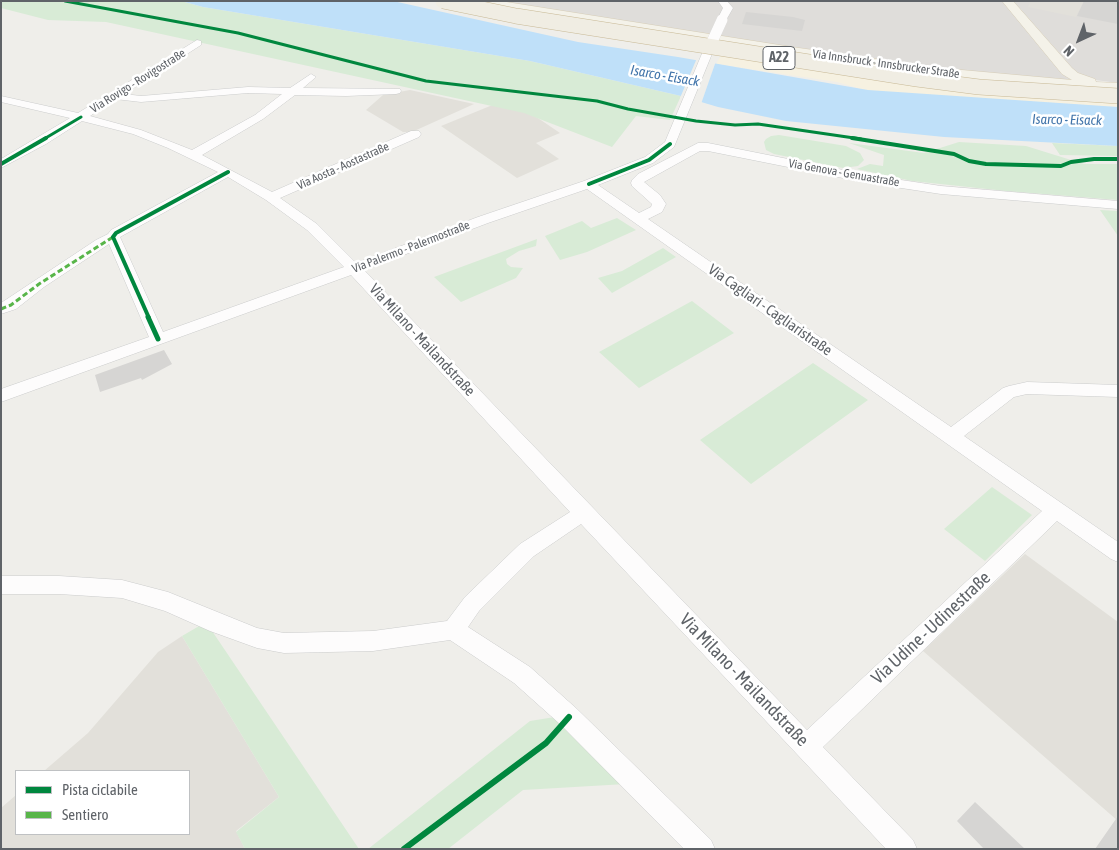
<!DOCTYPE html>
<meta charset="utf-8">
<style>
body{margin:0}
#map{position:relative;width:1119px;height:850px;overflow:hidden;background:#efeeea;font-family:"Asap Condensed",sans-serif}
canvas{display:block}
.frame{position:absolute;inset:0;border:2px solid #5f6368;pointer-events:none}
.legend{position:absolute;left:15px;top:770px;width:175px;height:65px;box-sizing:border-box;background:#fff;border:1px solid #bfc1c3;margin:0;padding:6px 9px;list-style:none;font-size:15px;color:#5f6368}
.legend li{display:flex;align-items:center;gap:10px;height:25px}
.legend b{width:25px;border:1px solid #bfc1c3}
.north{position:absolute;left:1054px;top:15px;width:50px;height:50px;-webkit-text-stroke:4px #fff;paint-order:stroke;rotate:223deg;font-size:14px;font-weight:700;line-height:20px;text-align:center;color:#5f6368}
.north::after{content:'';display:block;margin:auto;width:18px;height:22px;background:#5f6368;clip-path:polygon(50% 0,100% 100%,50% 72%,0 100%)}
</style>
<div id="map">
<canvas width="1119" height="850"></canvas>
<div class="frame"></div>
<ul class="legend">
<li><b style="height:6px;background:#00873e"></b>Pista ciclabile</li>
<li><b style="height:6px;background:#58b549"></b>Sentiero</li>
</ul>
<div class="north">N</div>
</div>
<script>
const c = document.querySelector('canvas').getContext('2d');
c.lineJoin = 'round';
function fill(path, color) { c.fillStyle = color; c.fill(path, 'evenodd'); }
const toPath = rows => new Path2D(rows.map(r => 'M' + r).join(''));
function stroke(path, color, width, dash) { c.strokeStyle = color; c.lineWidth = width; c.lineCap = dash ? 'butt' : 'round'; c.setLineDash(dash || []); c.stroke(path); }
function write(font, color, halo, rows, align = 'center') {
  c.font = font + ' "Asap Condensed",sans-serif'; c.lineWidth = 5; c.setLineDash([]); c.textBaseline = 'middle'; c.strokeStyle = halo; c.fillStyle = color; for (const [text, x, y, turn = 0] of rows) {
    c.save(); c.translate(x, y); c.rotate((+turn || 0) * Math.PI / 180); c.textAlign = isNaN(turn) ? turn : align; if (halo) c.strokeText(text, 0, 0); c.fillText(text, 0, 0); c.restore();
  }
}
const industrial = toPath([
 [491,1,1118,1,1118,83,1088,79,1062,82,938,70]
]);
const education = toPath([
 [1019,1,1084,1,1076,17,1028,7,1030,2],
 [410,90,474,104,412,132,403,132,366,110,383,95],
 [495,104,529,112,560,133,536,143,559,159,517,178,441,126],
 [1025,554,1118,622,1118,821,923,651],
 [182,636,279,797,236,831,245,849,1,849,1,808,16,795,16,834,189,834,189,771,44,771,88,733,158,652]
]);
const green = toPath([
 [1,1,181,1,203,7,530,61,681,96,670,120,636,116,612,147,524,113,106,22,48,20,1,8],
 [779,135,846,146,860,153,864,160,858,166,843,168,774,154,766,150,764,142,766,139,771,136],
 [959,142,1026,146,1084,164,1118,164,1118,200,1006,191,912,181,857,169,870,164,883,166,884,155,849,143,924,153],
 [1052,143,1118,146,1118,156,1060,155],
 [1100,210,1118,211,1118,236],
 [617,218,636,230,587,252,560,260,545,236,582,221,591,228],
 [537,239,536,246,519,251,506,259,507,264,511,267,523,268,516,278,461,302,434,277],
 [663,248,676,257,612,293,598,278,622,271],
 [692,301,734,333,639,388,599,352],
 [813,363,868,400,751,484,700,440],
 [992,487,1032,515,985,561,944,529],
 [206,622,359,849,245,849,236,832,279,797,182,636],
 [561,716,626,784,523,790,448,849,368,849,530,721]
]);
const sand = toPath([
 [724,50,1118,98,1118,107,868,91,837,82,716,64]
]);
const water = toPath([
 [181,1,393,1,578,42,678,57,868,90,1118,107,1118,146,944,137,786,121,718,107,681,96,530,61,203,7]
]);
const pier = toPath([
 [697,58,716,61,701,104,680,98]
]);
const building = toPath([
 [1084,1,1118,1,1118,24,1077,16],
 [746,12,793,17,805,20,802,31,742,24],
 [164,350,172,364,142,380,141,378,100,392,95,375],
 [975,802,1025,849,984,849,957,821],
 [1118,816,1118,849,1095,849]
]);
const minor = toPath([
 [718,1,727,1,733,8,725,22,722,23,717,20,723,8,718,1],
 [197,40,201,41,201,45,124,94,141,96,248,87,290,88,311,74,316,77,303,88,400,89,401,91,400,93,396,94,346,96,295,95,263,119,202,155,272,192,411,131,419,131,421,134,419,137,280,198,317,224,356,263,478,217,584,181,645,157,665,142,706,44,711,41,716,44,674,147,653,163,598,185,639,213,651,207,652,204,632,186,631,183,632,180,638,174,698,143,708,143,868,175,941,186,1118,201,1118,209,941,194,868,183,708,151,700,151,644,182,660,195,666,204,662,212,648,219,951,427,1003,388,1009,386,1027,382,1118,385,1118,397,1027,394,1014,397,964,436,1118,542,1118,562,1111,559,1057,521,823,747,913,840,917,849,886,849,581,524,534,556,479,611,468,627,530,667,577,709,711,840,715,849,684,849,561,725,514,683,450,640,373,651,284,653,257,648,210,631,165,611,122,598,59,594,1,594,1,576,59,576,122,580,168,592,257,628,284,633,373,631,447,621,465,597,520,544,570,512,351,275,1,402,1,389,149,337,109,244,44,287,16,309,1,314,1,303,96,240,108,234,111,230,218,172,168,148,133,134,82,121,46,144,1,168,1,159,70,118,1,102,1,96,78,113,197,40],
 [248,93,282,94,255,115,192,150,141,130,90,116,115,99,141,102,248,93],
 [228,177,266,200,307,230,344,267,163,332,120,237,228,177],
 [587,189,1042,511,807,730,364,270,488,223,587,189]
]);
const major = toPath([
 [472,1,500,1,792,47,940,68,1072,80,1062,74,1002,1,1013,1,1072,68,1078,73,1095,79,1096,82,1118,83,1118,91,1027,85,940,76,792,55,477,4,472,1]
]);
const minorBridge = toPath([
 [711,44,722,20]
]);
const highwayBridge = toPath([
 [443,1,516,16,917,79,979,87,1118,96]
]);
const quiet = toPath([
 [1,309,11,305,39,284,113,237]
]);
const cyclewayFar3 = toPath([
 [65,1,238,33,426,81,597,101,628,109,696,121,735,125,758,124,861,139],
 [44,139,81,117]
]);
const cyclewayFar2 = toPath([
 [852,138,954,154,969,161,986,164,1061,166,1071,162,1094,159,1118,159],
 [1,164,46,138],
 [589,184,649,160,670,144],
 [149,318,113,237,116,233,228,172]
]);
const cyclewayFar1 = toPath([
 [148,317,158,339]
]);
const cycleway = toPath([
 [404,849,546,743,569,717]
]);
const farStreetnames = [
 ["Via Innsbruck - Innsbrucker Straße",886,64,8],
 ["Via Rovigo - Rovigostraße",138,81,-32],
 ["Via Aosta - Aostastraße",343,166,-24],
 ["Via Genova - Genuastraße",844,173,10],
 ["Via Palermo - Palermostraße",411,247,-21]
];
const shields = [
 [779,58,32]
];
const shieldNames = [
 ["A22",779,58]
];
const farWaternames = [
 ["Isarco - Eisack",665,76,10],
 ["Isarco - Eisack",1067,120,1]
];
const streetNames = [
 ["Via Cagliari - Cagliaristraße",770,310,35],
 ["Via Milano - Mailandstraße",422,340,47]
];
const nearStreetnames = [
 ["Via Udine - Udinestraße",931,628,-43],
 ["Via Milano - Mailandstraße",744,680,46]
];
fill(industrial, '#dfddda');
fill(education, '#e2e0da');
fill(green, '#d8ebd6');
fill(sand, '#f6f1e1');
fill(water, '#bfe0f9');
fill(pier, '#efeeea');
fill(building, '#d6d5d3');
stroke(minor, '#cbcccc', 1);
stroke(major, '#d7ceb8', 1);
fill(minor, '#fdfcfc');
fill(major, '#f4f2e9');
stroke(minorBridge, '#cbcccc', 11, []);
stroke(highwayBridge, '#c8b996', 16, []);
stroke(minorBridge, '#fdfcfc', 11);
stroke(highwayBridge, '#f0ede3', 15);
stroke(quiet, '#58b549', 3, [5.5, 3]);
stroke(cyclewayFar3, '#00873e', 3);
stroke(cyclewayFar2, '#00873e', 4);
stroke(cyclewayFar1, '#00873e', 5);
stroke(cycleway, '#00873e', 6);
write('12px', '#5f6368', '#fff', farStreetnames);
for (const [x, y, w] of shields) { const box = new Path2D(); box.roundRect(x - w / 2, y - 11.5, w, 23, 4); c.fillStyle = '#fff'; c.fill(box); stroke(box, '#5f6368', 1); }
write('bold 14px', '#5f6368', null, shieldNames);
write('italic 14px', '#4174aa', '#fff', farWaternames);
write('15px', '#5f6368', '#fff', streetNames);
write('18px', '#5f6368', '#fff', nearStreetnames);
</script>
